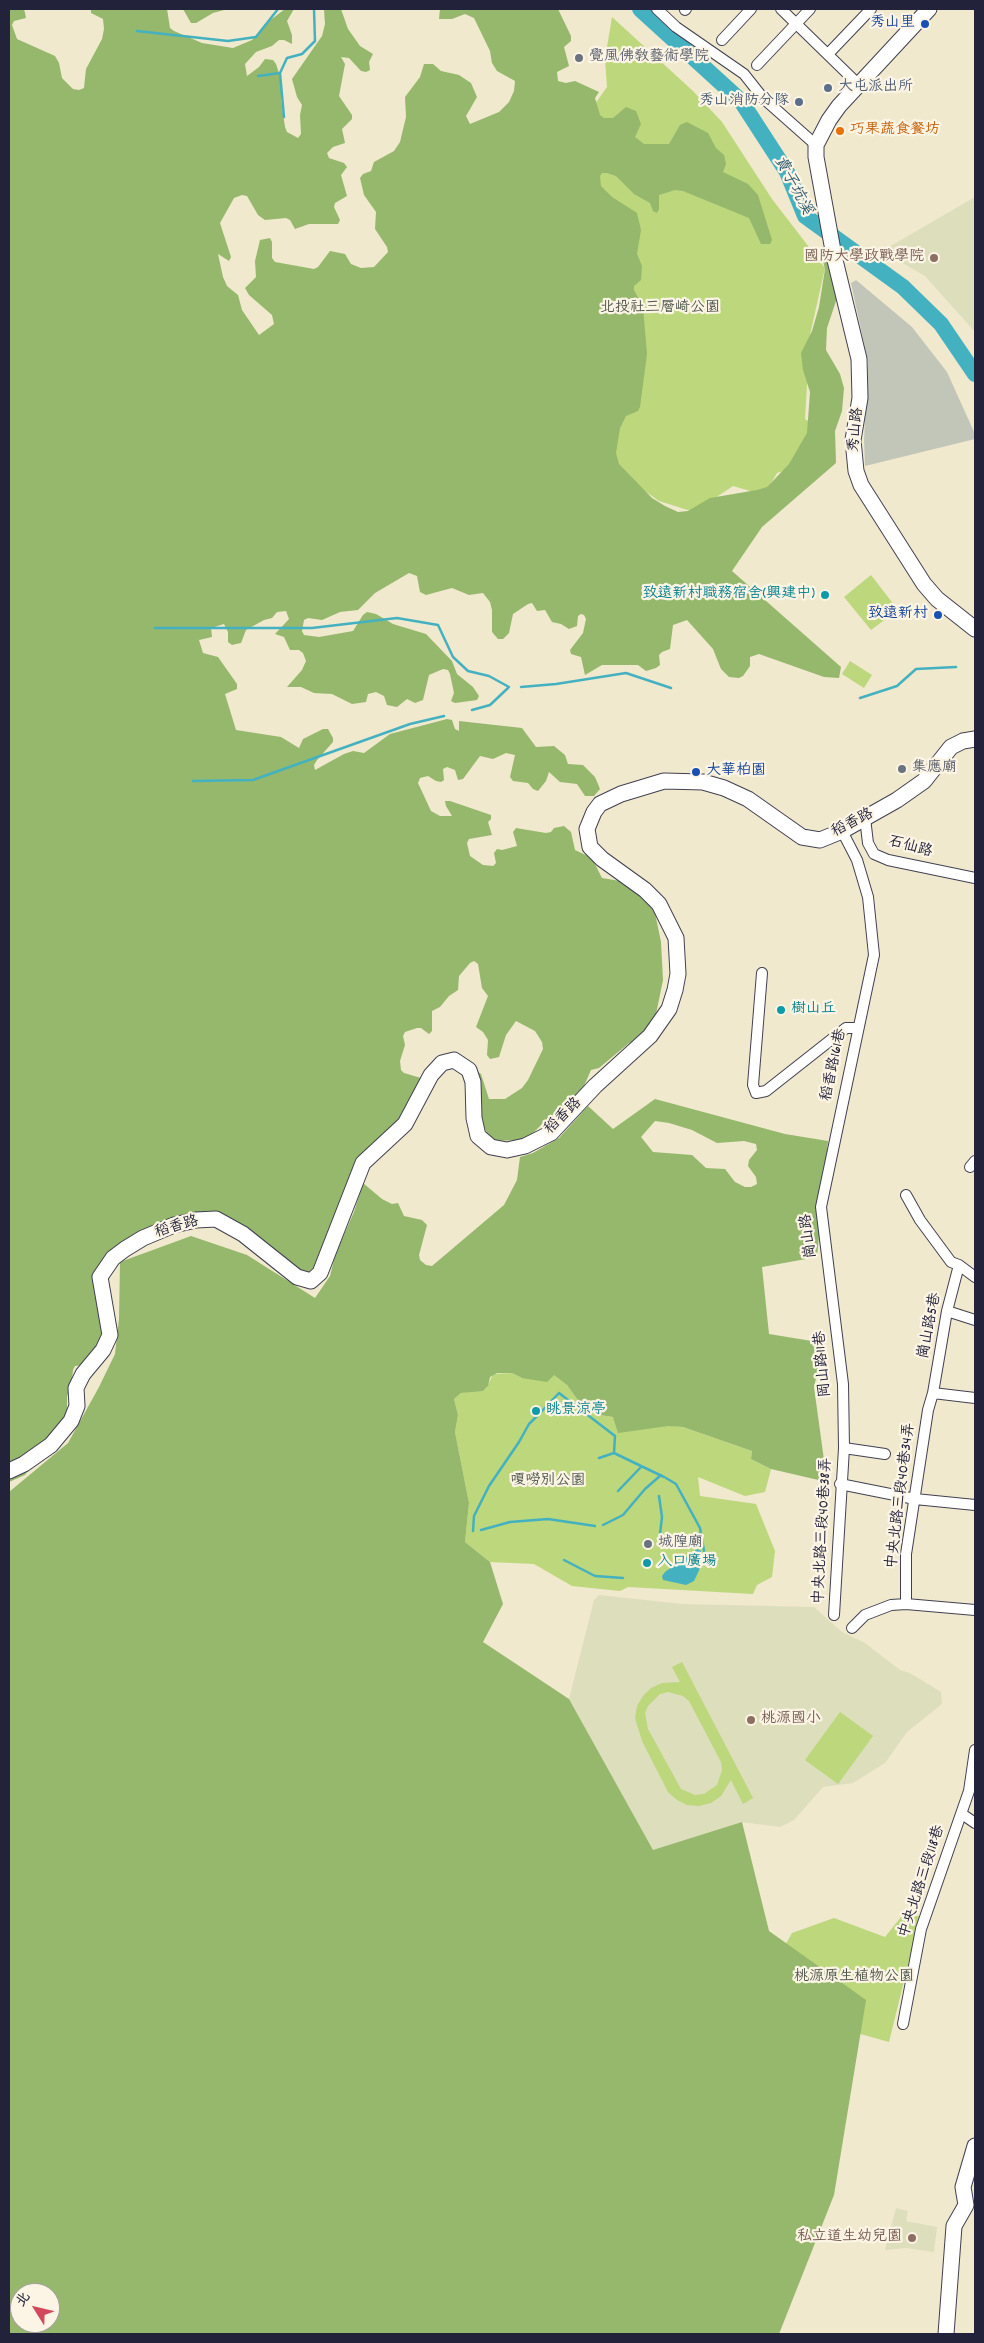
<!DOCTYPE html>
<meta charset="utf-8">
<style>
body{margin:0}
#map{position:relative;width:984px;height:2343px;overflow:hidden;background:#f0e9ce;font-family:Dekko,"LXGW WenKai TC",sans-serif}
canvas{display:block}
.frame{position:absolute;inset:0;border:10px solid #22223b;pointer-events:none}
.north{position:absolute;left:10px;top:2283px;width:50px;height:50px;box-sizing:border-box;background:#fcf5e5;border:1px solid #a5a1a1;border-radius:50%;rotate:306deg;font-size:14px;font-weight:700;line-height:20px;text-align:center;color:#22223b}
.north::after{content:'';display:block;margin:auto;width:18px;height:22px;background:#d1495b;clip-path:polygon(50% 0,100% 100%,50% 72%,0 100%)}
</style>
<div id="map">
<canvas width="984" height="2343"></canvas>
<div class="frame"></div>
<div class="north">北</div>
</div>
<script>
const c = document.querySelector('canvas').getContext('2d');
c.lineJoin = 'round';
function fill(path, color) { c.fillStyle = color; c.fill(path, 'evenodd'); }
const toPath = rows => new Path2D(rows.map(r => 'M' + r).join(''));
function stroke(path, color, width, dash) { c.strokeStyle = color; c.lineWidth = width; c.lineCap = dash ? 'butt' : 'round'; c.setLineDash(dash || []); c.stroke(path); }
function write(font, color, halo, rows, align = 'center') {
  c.font = font + ' Dekko,"LXGW WenKai TC",sans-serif'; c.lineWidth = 4.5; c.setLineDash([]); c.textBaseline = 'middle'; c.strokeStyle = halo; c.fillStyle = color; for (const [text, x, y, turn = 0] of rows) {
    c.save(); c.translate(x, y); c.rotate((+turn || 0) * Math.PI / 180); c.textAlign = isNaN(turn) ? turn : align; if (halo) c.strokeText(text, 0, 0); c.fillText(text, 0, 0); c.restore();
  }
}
const built = toPath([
 [975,197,975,332,925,276,882,251],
 [599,1595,682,1604,814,1607,842,1632,865,1643,900,1670,910,1673,941,1692,942,1704,907,1732,885,1763,853,1783,823,1787,794,1820,780,1827,742,1822,653,1851,569,1699,594,1600],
 [896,2208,908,2211,906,2221,937,2227,934,2252,906,2248,885,2250]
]);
const industrial = toPath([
 [856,280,912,327,947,372,975,434,975,439,865,466,864,440,868,362,851,283]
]);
const green = toPath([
 [612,17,693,91,722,122,772,199,825,268,810,335,805,419,822,430,809,463,777,473,764,495,733,486,694,512,659,501,625,477,440,381,585,118,607,87,605,59],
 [871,575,898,610,871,630,844,597],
 [850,661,872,675,864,688,842,674],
 [512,1373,522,1378,553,1374,567,1385,582,1406,600,1415,613,1417,616,1421,683,1427,752,1451,751,1459,771,1469,765,1492,745,1496,698,1477,700,1496,756,1504,775,1551,772,1577,757,1585,753,1594,628,1587,620,1591,572,1586,534,1564,490,1562,465,1542,469,1503,455,1432,458,1415,454,1399,461,1393,486,1389,493,1374],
 [682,1662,753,1798,743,1804,731,1780,721,1796,711,1803,699,1806,687,1805,677,1800,668,1792,642,1741,635,1718,637,1706,643,1696,651,1688,662,1683,680,1682,672,1667],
 [668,1692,683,1696,689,1701,721,1762,722,1770,717,1785,704,1794,695,1795,681,1789,648,1729,645,1713,648,1706,660,1694],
 [840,1712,873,1736,838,1784,805,1760],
 [920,1916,889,2042,832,2026,774,1965,792,1933,834,1918,885,1937,901,1917]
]);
const forest = toPath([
 [9,9,24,9,25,13,26,18,14,21,12,25,17,39,55,56,59,63,62,78,73,89,79,90,84,88,86,69,102,39,104,29,103,19,91,13,91,9,167,9,170,28,174,31,202,43,233,48,252,40,265,24,285,9,294,9,287,21,292,35,292,44,284,40,279,40,272,46,256,52,245,64,247,76,259,67,265,59,273,60,276,64,281,79,281,99,285,127,287,132,298,138,301,134,300,115,302,105,297,97,292,79,322,36,325,24,324,9,341,9,348,29,360,46,373,54,369,62,370,70,366,72,361,71,349,58,341,57,345,64,339,96,352,115,352,119,342,129,345,143,333,147,327,153,329,158,344,163,347,167,341,175,347,196,335,203,334,207,340,220,338,224,309,224,295,229,290,220,286,218,265,220,258,215,247,196,242,195,234,198,220,223,231,257,229,261,218,254,223,277,227,286,238,295,242,310,259,335,274,324,272,315,249,295,245,288,256,277,255,261,260,240,270,238,272,242,272,258,275,262,314,269,318,267,330,251,345,254,351,264,361,268,374,267,388,252,387,247,375,229,376,212,364,195,360,178,363,174,371,171,374,162,394,151,400,142,406,117,405,97,420,77,424,64,433,64,441,71,459,75,471,83,477,97,466,116,470,124,499,112,509,102,514,91,515,81,497,71,492,63,490,51,474,18,465,14,452,19,439,19,440,9,558,9,571,36,571,41,564,47,569,66,557,72,558,81,566,83,575,81,599,92,595,98,600,115,604,118,613,118,626,107,636,111,641,124,635,137,644,144,669,144,680,125,687,122,708,133,716,148,724,155,726,164,723,172,748,184,758,195,772,240,770,244,761,244,749,218,683,191,675,190,659,195,659,209,657,213,653,211,650,203,634,194,616,176,607,173,602,173,600,176,601,186,612,197,637,213,641,230,637,254,642,266,641,280,634,286,634,290,643,307,647,354,640,407,638,411,626,416,620,428,616,453,619,464,652,498,665,506,678,512,688,511,710,498,757,490,767,487,771,483,789,464,807,433,810,392,803,370,801,353,812,331,819,307,825,269,821,253,827,255,839,292,827,328,826,350,840,374,844,388,842,411,835,431,836,463,762,527,732,571,841,667,839,678,824,677,759,654,750,657,750,666,743,676,739,678,729,677,721,669,713,649,687,620,673,625,670,649,662,652,659,655,660,665,656,668,646,671,638,665,602,665,585,675,581,657,571,654,570,650,583,633,586,619,584,615,581,614,578,616,577,626,569,629,561,624,552,622,545,610,537,611,532,603,528,604,513,614,509,633,503,639,498,639,492,632,492,610,490,602,483,593,469,595,452,588,426,595,420,592,417,576,409,573,375,593,358,610,340,612,322,620,308,618,304,620,302,631,304,635,319,637,353,631,363,615,367,612,376,614,393,624,426,634,452,661,457,674,473,687,479,696,477,700,455,703,451,701,454,693,450,674,448,670,443,669,429,675,423,700,415,703,407,699,397,707,387,705,384,696,376,692,368,694,366,702,352,704,332,694,314,693,301,687,287,687,302,670,306,661,303,653,299,650,290,650,284,637,275,634,289,619,286,611,277,612,272,618,264,620,246,630,241,643,236,644,232,645,228,642,228,632,224,624,211,628,212,637,199,640,203,653,218,657,237,684,237,689,225,694,236,730,281,737,299,748,303,739,323,729,328,729,333,738,333,742,317,760,314,765,315,770,344,754,353,751,364,753,390,734,447,719,452,720,455,729,459,731,459,721,522,728,536,747,554,746,565,755,568,764,583,765,595,777,600,789,594,796,585,796,577,784,560,782,549,772,546,781,538,791,533,789,528,783,513,781,510,777,515,755,506,753,493,759,480,756,463,779,458,780,455,770,447,767,443,769,444,780,441,782,436,781,428,776,420,778,418,783,431,811,440,816,452,816,446,806,445,801,450,801,491,815,491,819,488,822,492,835,469,839,467,843,470,856,483,865,493,866,496,863,494,853,497,849,502,850,517,846,513,832,516,828,546,833,551,832,554,828,564,826,571,832,575,850,592,858,602,878,626,882,653,909,655,913,661,942,663,980,655,1019,641,1039,629,1043,599,1068,591,1070,577,1102,542,1124,529,1137,521,1140,494,1141,488,1135,482,1123,477,1071,481,1074,489,1099,505,1099,522,1088,528,1080,543,1049,542,1042,535,1031,516,1021,506,1035,499,1057,490,1059,487,1055,488,1040,483,1032,476,1027,488,996,482,988,478,964,474,961,470,963,459,976,458,990,449,996,440,1007,432,1011,432,1031,429,1034,421,1028,417,1028,405,1032,403,1036,405,1045,400,1061,401,1070,404,1073,421,1078,415,1103,381,1140,320,1263,305,1274,214,1216,104,1260,112,1332,84,1365,75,1366,73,1370,71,1388,67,1396,67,1415,25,1475,9,1482],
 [183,9,228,9,213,13,196,23,191,23],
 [655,1099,785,1134,828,1141,817,1257,762,1267,769,1334,824,1343,814,1387,827,1482,771,1469,751,1459,752,1451,683,1427,668,1426,618,1433,613,1417,600,1415,582,1406,567,1385,554,1375,547,1382,522,1378,512,1373,497,1373,490,1377,488,1386,483,1391,461,1393,454,1399,458,1415,455,1432,469,1503,465,1542,490,1562,503,1604,483,1642,569,1699,653,1850,742,1822,769,1931,866,2000,834,2195,779,2334,9,2334,9,1492,68,1443,99,1387,115,1354,119,1319,120,1262,191,1236,247,1255,315,1298,330,1276,335,1255,354,1212,363,1183,382,1199,392,1204,398,1203,404,1216,422,1220,427,1225,419,1255,420,1260,426,1265,432,1266,504,1205,517,1180,520,1157,533,1153,559,1138,588,1106,613,1129],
 [655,1121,669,1123,692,1130,717,1143,744,1141,756,1144,757,1150,749,1160,748,1166,756,1177,757,1184,751,1187,745,1187,735,1182,725,1169,706,1168,692,1155,653,1152,641,1137],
 [20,2293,50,2293,50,2323,20,2323]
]);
const water = toPath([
 [697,1549,701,1551,702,1564,694,1581,686,1585,663,1580,662,1576,665,1572]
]);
const stream = toPath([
 [137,31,228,41,256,37,278,9],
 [258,76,280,73],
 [284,117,280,73,287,58,302,54,315,41,314,9],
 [155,628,312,628,397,618,438,625,453,657,468,671,489,676,509,687],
 [521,687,556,684,626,673,671,688],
 [860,698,897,686,916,669,956,667],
 [472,710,490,705,508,688],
 [193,781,253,780,410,724,444,716],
 [541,1412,559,1393,615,1436,614,1453,664,1477],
 [599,1458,614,1453],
 [666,1478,676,1484,700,1528,706,1562],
 [618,1491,641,1467],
 [659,1496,662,1517,660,1534],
 [603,1525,623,1515,645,1489,661,1475],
 [481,1530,510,1522,548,1519,595,1526],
 [473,1531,474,1516,489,1486,519,1442,529,1424,537,1416],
 [564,1560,595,1576,623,1578]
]);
const river = toPath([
 [640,9,741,101,787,172,805,216,903,287,941,324,975,374]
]);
const street = toPath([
 [657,9,676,27,744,74,763,98,816,145],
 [781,9,858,84],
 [685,10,686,9],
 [722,40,751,9],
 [828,54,871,9],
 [757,65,810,9],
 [865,818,868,843,874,854,888,860,975,878],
 [762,973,753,1085,756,1093,766,1091,846,1028,858,1028],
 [970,1167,975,1161],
 [906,1195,920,1220,951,1262,959,1265,975,1277],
 [947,1311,975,1320],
 [933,1393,975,1398],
 [844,1448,885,1454],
 [840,1484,915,1499,975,1505],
 [906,1604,906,1554,928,1410,933,1393,947,1311,959,1265],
 [834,1615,844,1448,843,1384,821,1207,874,955,868,897,857,860,842,831],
 [852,1628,865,1615,891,1605,906,1604,975,1610],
 [962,1814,975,1823],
 [903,2024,921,1929,969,1791,975,1750]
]);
const secondary = toPath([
 [929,9,839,106,829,120,816,145,816,157,834,256,859,359,860,398,853,440,856,471,861,485,924,584,937,599,975,629],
 [9,1471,24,1464,51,1445,71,1421,77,1406,76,1388,83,1374,103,1350,110,1335,100,1277,113,1258,125,1249,143,1238,174,1225,196,1220,216,1219,243,1234,297,1277,311,1281,320,1273,363,1163,405,1124,431,1075,442,1063,454,1060,469,1070,473,1082,474,1118,478,1136,491,1147,507,1150,525,1146,551,1133,595,1086,650,1036,669,1009,675,990,678,974,676,938,659,904,645,890,602,859,590,847,587,829,594,812,600,804,621,794,664,781,703,782,724,788,748,799,802,837,820,840,842,831,897,800,924,781,951,747,963,741,975,739],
 [946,2334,954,2226,966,2205,963,2187,975,2146]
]);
const markers = [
 [925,24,5,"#1a4fb4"],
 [579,58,5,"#6b7280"],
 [828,88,5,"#5c6f8a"],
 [799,102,5,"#5c6f8a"],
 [840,131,5,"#e8710a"],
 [934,258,5,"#8d6e63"],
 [825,595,5,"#0f9aa8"],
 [938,615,5,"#1a4fb4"],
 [902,769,5,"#6b7280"],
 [696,772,5,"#1a4fb4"],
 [781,1010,5,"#0f9aa8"],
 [536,1411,5,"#0f9aa8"],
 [648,1544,5,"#6b7280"],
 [647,1563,5,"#0f9aa8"],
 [751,1720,5,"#8d6e63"],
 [912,2238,5,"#8d6e63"]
];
const transitNames = [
 ["秀山里",915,24],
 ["致遠新村",928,615],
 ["大華柏園",706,772,"left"]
];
const worshipNames = [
 ["覺風佛教藝術學院",589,58],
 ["集應廟",912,769],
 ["城隍廟",658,1544]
];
const serviceNames = [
 ["大屯派出所",838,88],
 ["秀山消防分隊",789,102,"right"]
];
const foodNames = [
 ["巧果蔬食餐坊",850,131]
];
const educationNames = [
 ["國防大學政戰學院",924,258],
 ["桃源國小",761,1720,"left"],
 ["私立道生幼兒園",902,2238]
];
const parkNames = [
 ["北投社三層崎公園",660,309],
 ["嗄嘮別公園",548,1482],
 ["桃源原生植物公園",854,1978]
];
const streetNames = [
 ["秀山路",857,430,-84],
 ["稻香路",853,824,-27],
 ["石仙路",910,848,15],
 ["稻香路161巷",835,1065,-78],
 ["稻香路",564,1117,-44],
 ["稻香路",177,1228,-16],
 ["崗山路",810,1236,-97],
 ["崗山路5巷",931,1326,-79],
 ["岡山路11巷",824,1364,-95],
 ["中央北路三段40巷34弄",902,1496,-83],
 ["中央北路三段40巷38弄",824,1531,-87],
 ["中央北路三段118巷",923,1882,-72]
];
const cultureNames = [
 ["致遠新村職務宿舍(興建中)",815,595,"right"],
 ["樹山丘",791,1010],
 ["眺景涼亭",546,1411],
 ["入口廣場",657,1563]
];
const waterNames = [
 ["貴子坑溪",792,186,62]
];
fill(built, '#dddebc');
fill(industrial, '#c2c6b9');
fill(green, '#bcd77c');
fill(forest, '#95b86c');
fill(water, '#44b1c1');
stroke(stream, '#44b1c1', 2.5);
stroke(river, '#44b1c1', 16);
stroke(street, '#414051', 12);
stroke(secondary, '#414051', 17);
stroke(street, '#fff', 10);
stroke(secondary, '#fff', 15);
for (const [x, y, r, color] of markers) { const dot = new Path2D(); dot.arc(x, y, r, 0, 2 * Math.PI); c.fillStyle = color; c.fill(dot); stroke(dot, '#fcf5e5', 2); }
write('15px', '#164399', '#fcf5e5', transitNames, 'right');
write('15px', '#5b616d', '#fcf5e5', worshipNames, 'left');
write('15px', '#4e5e75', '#fcf5e5', serviceNames, 'left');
write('15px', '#c56008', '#fcf5e5', foodNames, 'left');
write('15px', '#785e54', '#fcf5e5', educationNames, 'right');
write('15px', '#50584e', '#fcf5e5', parkNames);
write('15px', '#22223b', '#fcf5e5', streetNames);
write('15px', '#0d838f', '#fcf5e5', cultureNames, 'left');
write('italic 16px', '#305b71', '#fcf5e5', waterNames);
</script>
